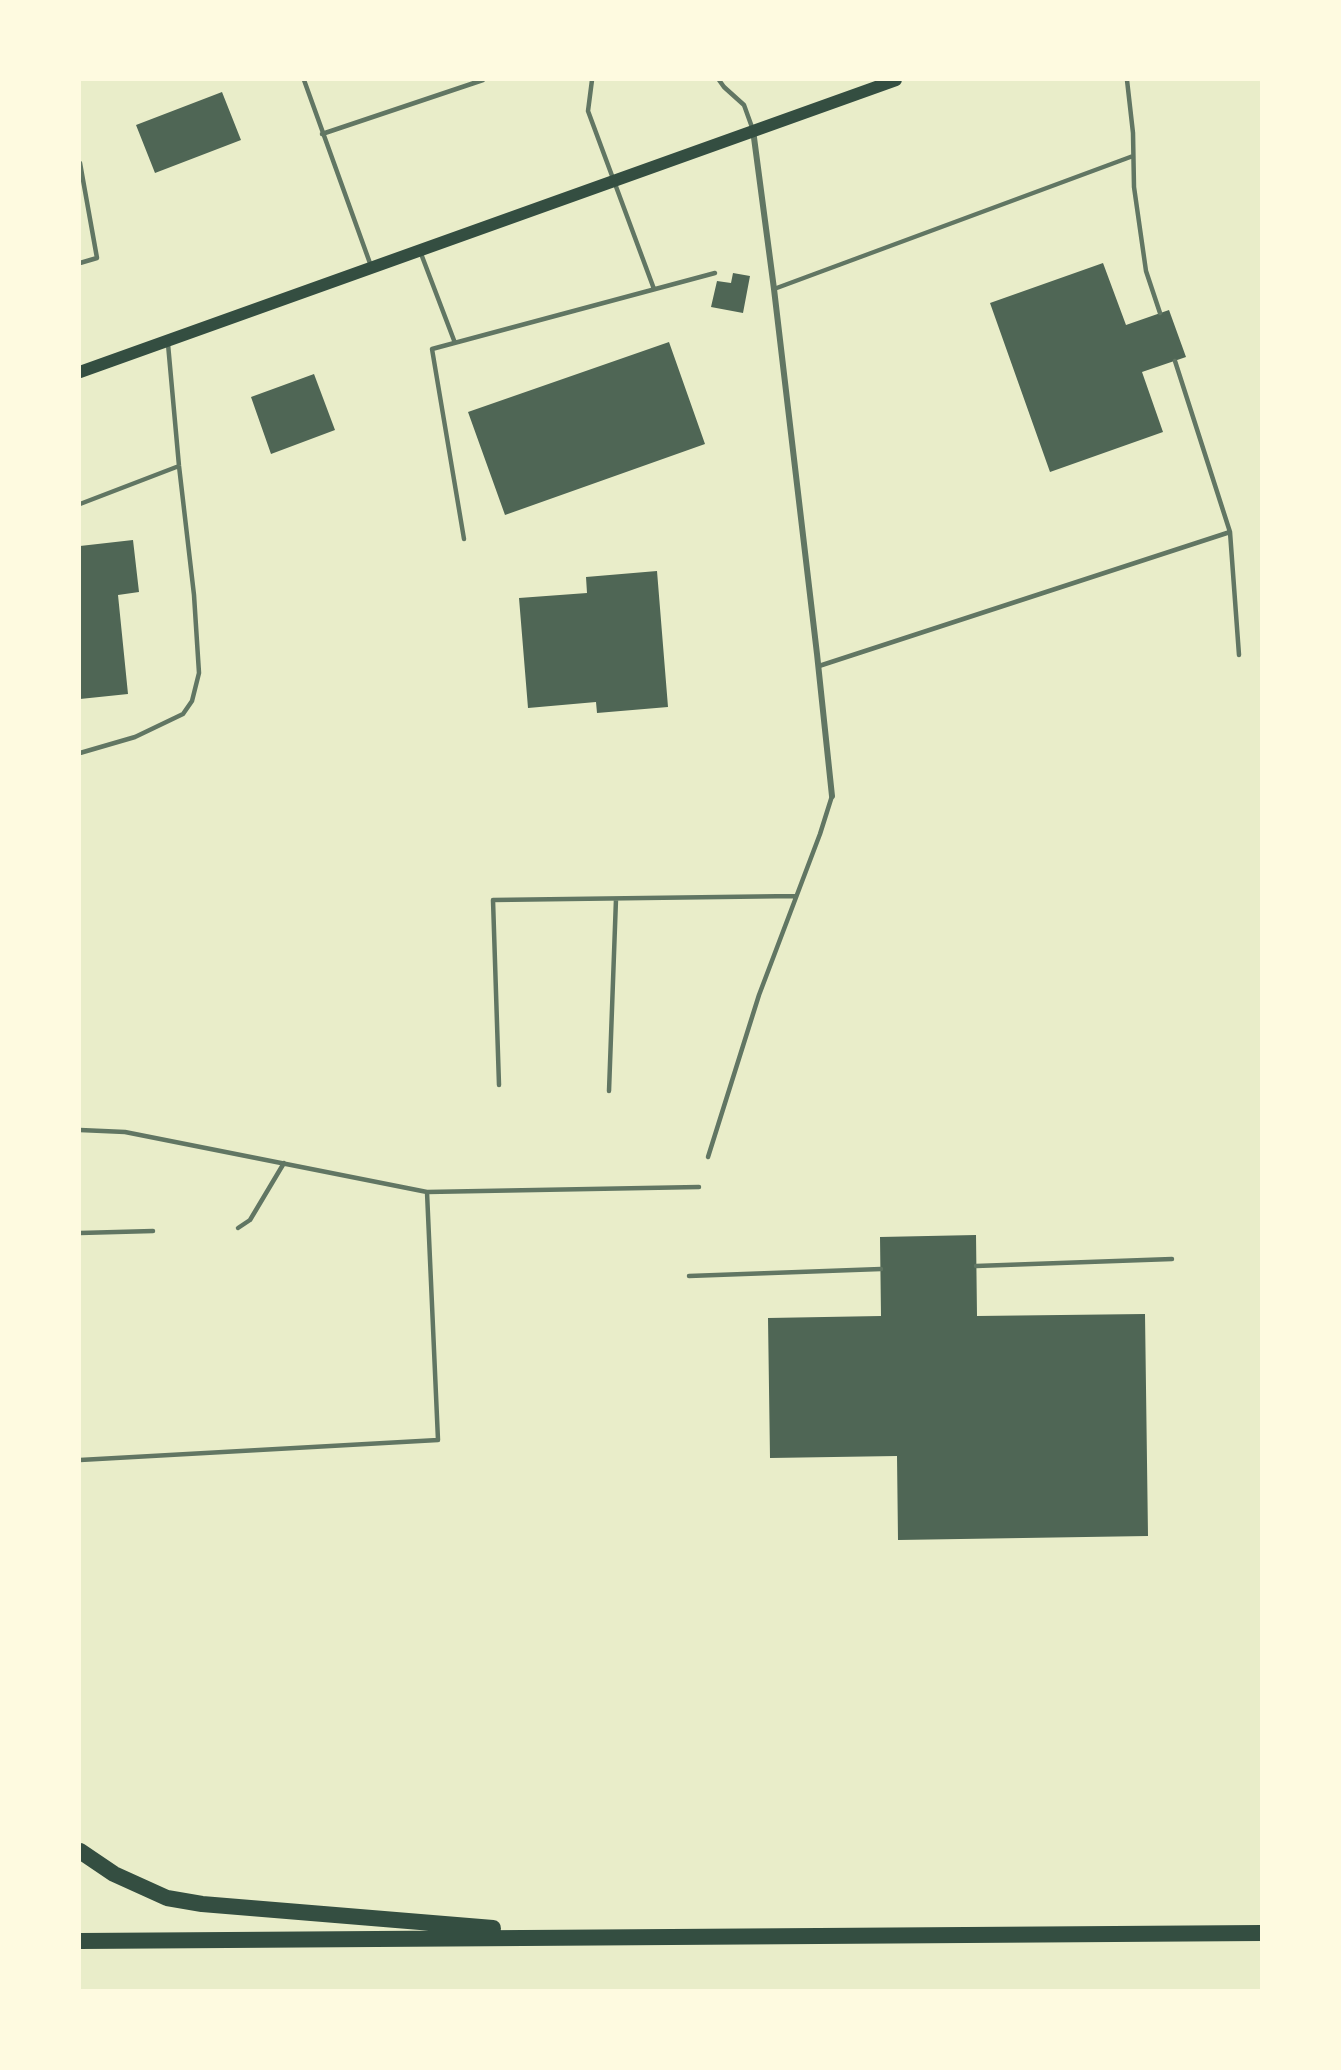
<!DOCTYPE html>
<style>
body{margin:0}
#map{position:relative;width:1341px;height:2070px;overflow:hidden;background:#e9edc9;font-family:"Open Sans",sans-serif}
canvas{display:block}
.frame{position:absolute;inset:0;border:81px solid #fefae0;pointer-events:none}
</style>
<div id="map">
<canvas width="1341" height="2070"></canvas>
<div class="frame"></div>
</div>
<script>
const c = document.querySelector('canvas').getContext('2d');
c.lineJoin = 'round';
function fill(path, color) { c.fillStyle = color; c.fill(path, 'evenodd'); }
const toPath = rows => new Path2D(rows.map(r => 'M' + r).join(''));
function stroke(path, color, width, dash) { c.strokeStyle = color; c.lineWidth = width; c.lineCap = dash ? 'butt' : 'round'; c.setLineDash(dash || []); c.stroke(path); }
const building = toPath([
 [222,92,241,140,155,173,136,125],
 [1103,263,1126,325,1169,310,1186,357,1142,372,1163,432,1050,472,990,303],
 [733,273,750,276,743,313,711,307,717,281,731,283],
 [669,342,705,444,505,515,468,412],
 [314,374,335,430,271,454,251,397],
 [133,540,139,592,118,595,128,694,80,699,80,546],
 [657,571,668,707,597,713,596,702,528,708,519,598,587,593,586,577],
 [976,1235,977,1316,1145,1314,1148,1536,898,1540,897,1456,770,1458,768,1318,881,1316,880,1237]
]);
const service = toPath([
 [304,80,371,266],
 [592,80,588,111,654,289],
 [719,80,724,87,744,105,753,130],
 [1127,80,1133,133,1134,187,1146,271,1160,313],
 [322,134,483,80],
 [80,163,97,258,80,263],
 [420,251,455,343],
 [774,289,1133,156],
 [1175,361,1230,532,1239,655],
 [80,504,179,466],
 [464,539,432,349,715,273],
 [819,666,1230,532],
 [80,753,135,737,183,714,192,701,199,673,194,595,179,466,168,344],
 [499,1085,493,900,796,896],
 [609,1091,616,899],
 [80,1130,125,1132,427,1192,699,1187],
 [708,1157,759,995,820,834,832,796],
 [238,1228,250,1220,284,1163],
 [80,1233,153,1231],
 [976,1266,1172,1259],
 [689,1276,881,1269],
 [80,1460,438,1440,427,1192]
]);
const minor = toPath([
 [753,130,774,289,817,654,832,796]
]);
const secondary = toPath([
 [80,372,896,80]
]);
const trunk = toPath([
 [80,1851,114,1874,167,1898,202,1904,493,1928],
 [80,1941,1262,1933]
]);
fill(building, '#4f6655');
stroke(service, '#617663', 4.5);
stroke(minor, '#617663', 6);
stroke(secondary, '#344e41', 12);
stroke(trunk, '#344e41', 16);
</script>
